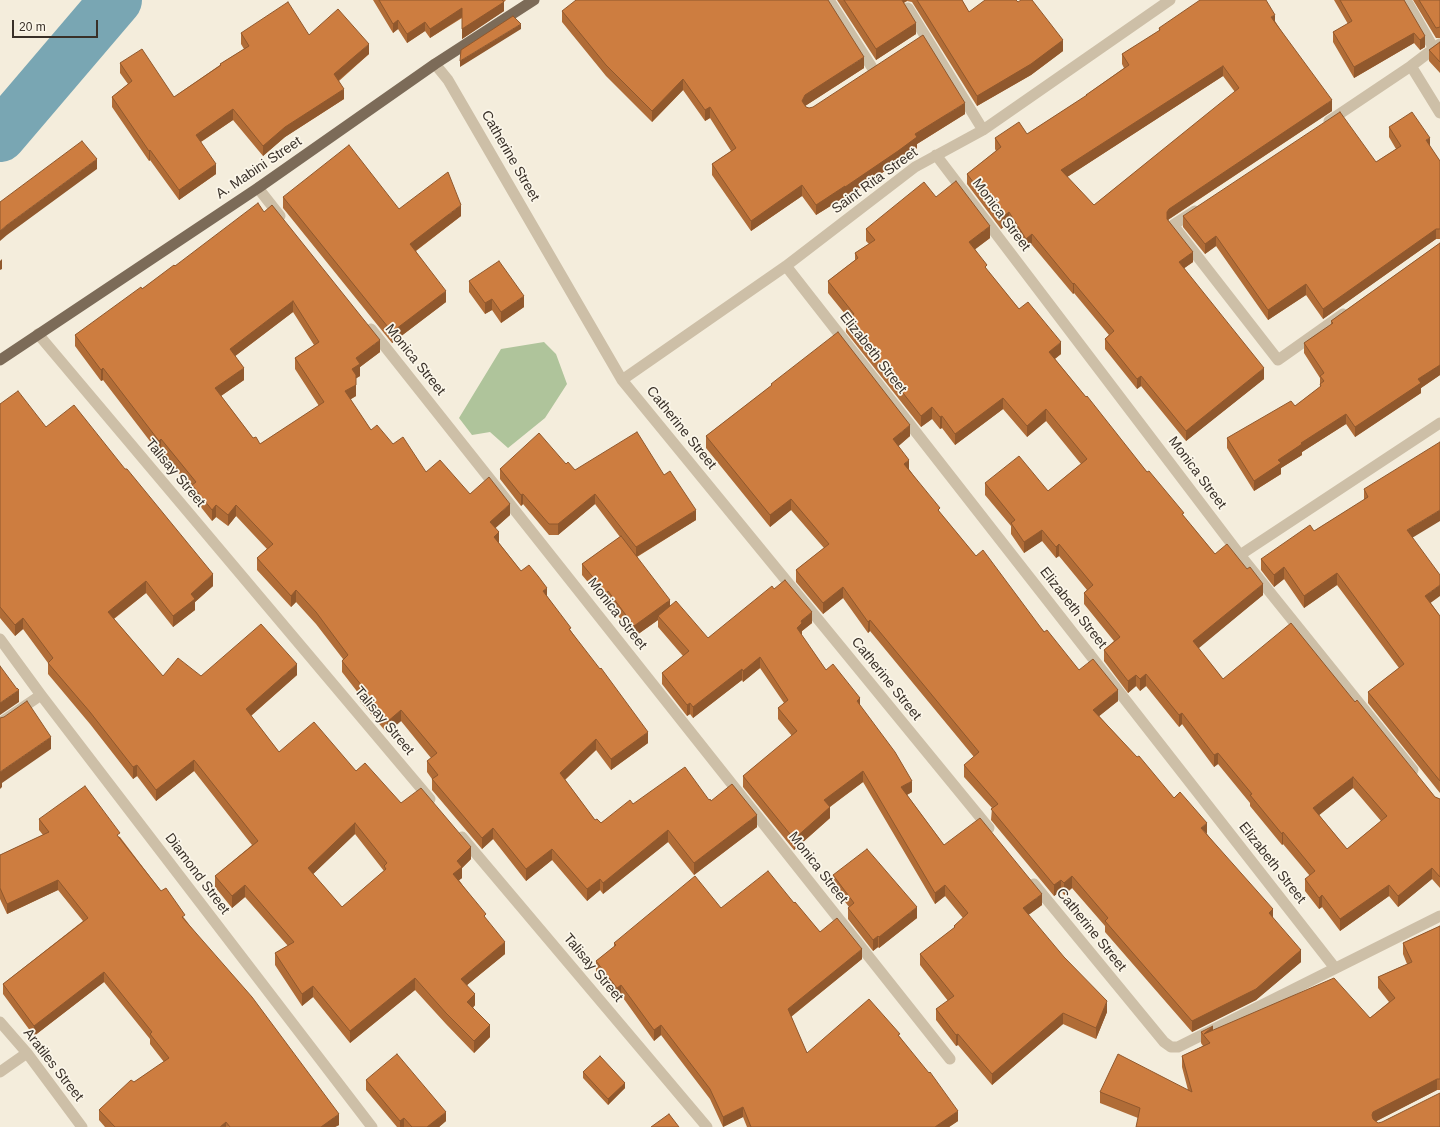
<!DOCTYPE html>
<style>
body{margin:0}
#map{position:relative;width:1440px;height:1127px;overflow:hidden;background:#f4eddc;font-family:Arial,sans-serif}
canvas{display:block}
.scale{position:absolute;left:12px;top:20px;width:86px;height:18px;box-sizing:border-box;border:2px solid #393028;border-top:0;padding-left:5px;font-size:12px;line-height:14px;white-space:nowrap;color:#393028;-webkit-text-stroke:3px #fbf6e9;paint-order:stroke}
</style>
<div id="map">
<canvas width="1440" height="1127"></canvas>
<div class="scale">20 m</div>
</div>
<script>
const c = document.querySelector('canvas').getContext('2d');
c.lineJoin = 'round';
function fill(path, color) { c.fillStyle = color; c.fill(path, 'evenodd'); }
const toPath = rows => new Path2D(rows.map(r => 'M' + r).join(''));
function stroke(path, color, width, dash) { c.strokeStyle = color; c.lineWidth = width; c.lineCap = dash ? 'butt' : 'round'; c.setLineDash(dash || []); c.stroke(path); }
function write(font, color, halo, rows, align = 'center') {
  c.font = font + ' Arial,sans-serif'; c.lineWidth = 3.5; c.setLineDash([]); c.textBaseline = 'middle'; c.strokeStyle = halo; c.fillStyle = color; for (const [text, x, y, turn = 0] of rows) {
    c.save(); c.translate(x, y); c.rotate((+turn || 0) * Math.PI / 180); c.textAlign = isNaN(turn) ? turn : align; if (halo) c.strokeText(text, 0, 0); c.fillText(text, 0, 0); c.restore();
  }
}
const green = toPath([
 [544,342,556,354,567,384,545,418,508,448,490,432,472,435,459,418,501,349]
]);
const river = toPath([
 [0,136,116,0]
]);
const minor = toPath([
 [829,0,873,69],
 [1406,0,1434,49],
 [908,8,983,130],
 [435,64,448,80,622,380,989,828],
 [1411,66,1440,113],
 [1329,121,1411,66,1440,44],
 [936,155,1240,555,1413,770],
 [258,188,280,216],
 [1195,211,1173,225,1278,360,1343,314],
 [786,266,1335,968],
 [371,329,950,1059],
 [38,334,430,799],
 [622,380,786,266,915,167,983,130,1170,0],
 [1240,555,1440,423],
 [0,639,41,695,372,1127],
 [0,723,41,695],
 [462,837,707,1127],
 [1034,884,1164,1042,1171,1047,1178,1047,1440,916],
 [0,1022,27,1053,82,1127],
 [0,1072,27,1053]
]);
const primary = toPath([
 [0,360,258,188,435,64,534,0]
]);
const wall = toPath([
 [373,0,506,0,504,2,504,11,462,39,462,18,430,38,425,31,407,43,398,29,393,33],
 [837,0,962,0,969,12,1063,51,1031,75,977,106,912,2,907,1,904,3,916,34,876,60],
 [1334,0,1404,0,1425,47,1420,50,1414,43,1354,78,1333,42,1333,32,1348,24],
 [1413,0,1440,0,1440,38,1436,38],
 [562,11,864,68,805,106,806,107,809,108,965,114,917,144,917,148,898,162,845,198,845,197,816,215,802,196,751,231,712,175,712,164,731,151,710,118,705,121,683,90,652,122,606,76,562,22],
 [1275,21,1332,111,1168,220,1193,262,1184,268,1264,379,1186,441,1141,386,1137,389,1105,349,1105,339,1109,335,1074,293,1073,294,1032,245,1026,249,1009,223,1001,229,967,184,967,174,996,151,995,149,995,138,1027,134,1086,96,1086,95,1124,68,1122,64,1122,54,1159,31,1159,28],
 [1223,76,1235,92,1094,205,1067,177],
 [241,33,309,35,369,54,339,81,344,99,285,137,263,156,233,120,201,142,216,174,179,200,150,160,149,161,112,107,112,97,128,84,120,73,120,63,174,97,220,65,220,64,244,49,241,44],
 [1440,42,1440,73,1429,61,1429,50],
 [1389,127,1430,147,1440,161,1440,239,1436,239,1323,319,1306,295,1268,320,1216,246,1205,254,1183,227,1183,216,1376,162,1396,149,1389,137],
 [283,197,399,209,461,216,416,251,446,302,392,343,283,208],
 [936,197,990,238,975,249,987,270,1019,309,1061,354,1055,359,1147,472,1215,554,1263,595,1198,648,1223,679,1355,702,1435,797,1440,799,1440,888,1432,879,1398,907,1389,896,1340,931,1322,907,1319,909,1305,891,1305,879,1310,876,1283,844,1282,845,1250,806,1250,803,1218,764,1214,767,1182,724,1179,727,1146,686,1140,691,1136,686,1128,693,1104,661,1104,650,1114,641,1084,604,1084,593,1087,590,1059,556,1056,558,1042,541,1024,553,1011,534,1011,526,985,495,985,483,1048,491,1081,464,1046,421,1027,437,1003,409,955,445,942,428,940,429,932,419,921,427,846,332,846,320,849,319,828,293,828,281,855,260,855,253,869,244,866,241,866,229],
 [1353,788,1381,821,1347,849,1319,815],
 [264,212,380,352,360,367,360,376,356,378,356,396,350,399,371,430,393,444,426,472,510,515,495,528,499,543,521,571,547,596,571,631,648,743,611,770,596,750,565,780,595,820,601,823,633,804,709,800,757,827,694,875,668,842,603,894,600,890,587,901,552,860,526,881,493,839,482,849,432,790,432,779,427,772,427,761,431,758,401,721,387,733,359,700,359,694,342,672,342,661,343,659,316,624,296,602,291,607,257,570,257,558,267,549,236,516,228,526,216,517,212,521,192,496,192,490,161,450,159,453,103,380,101,381,75,346,75,335,175,266],
 [293,312,314,345,295,358,295,369,319,406,260,444,253,438,221,396,244,380,235,356],
 [1440,243,1440,375,1421,388,1421,393,1355,437,1346,424,1302,452,1302,455,1281,468,1281,474,1254,491,1227,448,1227,438,1295,406,1320,387,1320,378,1304,353,1304,343,1331,325,1331,321],
 [469,281,524,307,501,323,492,310,485,314,469,292],
 [771,384,910,436,898,446,909,469,940,513,976,556,1079,670,1118,701,1099,716,1174,798,1207,834,1273,918,1301,962,1256,1000,1192,1032,1105,932,1105,926,1072,888,1064,895,1061,891,1054,896,991,820,992,808,964,777,964,765,974,757,870,631,868,633,843,598,823,614,796,582,796,570,824,548,791,510,770,527,706,448,706,436,771,386],
 [0,404,46,427,213,586,195,602,195,610,173,627,146,593,114,619,163,676,201,676,297,675,251,716,279,752,356,771,401,803,471,859,462,868,462,878,459,880,486,919,505,954,467,985,475,1005,473,1008,490,1037,474,1053,446,1024,415,990,350,1043,313,997,302,1006,275,965,275,953,288,946,245,897,232,908,215,887,215,876,252,845,194,771,156,801,137,776,133,779,90,724,48,674,48,663,23,629,15,636,0,618],
 [355,834,384,871,342,907,313,874],
 [566,464,575,470,664,475,696,520,637,557,670,606,708,638,774,589,812,623,802,631,802,634,801,635,826,670,860,706,912,792,907,795,944,845,1042,905,1028,915,1107,1012,1096,1039,1063,1024,992,1085,958,1045,956,1046,936,1020,936,1009,948,1001,920,965,920,954,954,928,954,926,963,918,945,896,935,904,863,782,830,807,830,818,794,850,743,787,743,776,792,736,778,719,778,708,784,703,760,668,743,682,742,680,693,718,690,714,687,716,662,684,662,673,683,656,658,627,658,620,634,637,608,602,606,604,582,575,582,564,620,537,595,504,558,535,549,535,523,504,521,506,500,479,500,469],
 [1364,489,1413,538,1431,603,1440,616,1440,793,1368,703,1368,692,1399,668,1337,585,1304,608,1284,579,1274,587,1261,570,1261,559,1314,531,1364,500],
 [39,819,120,837,161,891,185,919,339,1125,335,1127,105,1127,99,1120,99,1110,134,1082,164,1062,150,1044,150,1039,104,982,34,1036,3,994,3,984,83,921,58,890,7,914,0,899,0,855,43,835,39,830],
 [833,875,917,918,879,948,878,947,873,951,848,919,848,908,849,907,833,886],
 [794,903,820,932,862,959,791,1017,807,1053,900,1037,958,1121,949,1127,747,1127,743,1117,723,1127,710,1099,661,1035,654,1041,621,995,617,998,596,971,596,961,614,947,614,943,721,908],
 [1440,926,1440,1090,1437,1090,1376,1121,1378,1123,1440,1127,1138,1118,1100,1103,1100,1092,1188,1090,1182,1067,1182,1056,1203,1046,1201,1043,1201,1032,1213,1030,1370,1018,1389,1002,1378,988,1378,977,1407,964,1403,954,1403,943],
 [583,1072,625,1088,608,1105,583,1078],
 [366,1080,446,1121,439,1127,397,1127,366,1090]
]);
const shadedWall = toPath([
 [901,0,907,0,907,1,904,2,901,9],
 [504,2,504,11,462,39,462,29],
 [462,8,462,17,430,38,430,29],
 [1275,15,1275,26,1271,17],
 [398,20,398,29,393,33,393,24],
 [425,22,425,31,407,43,407,34],
 [916,23,916,34,876,60,876,49],
 [521,24,521,29,460,67,460,61],
 [1414,33,1414,43,1354,78,1354,67],
 [1425,36,1425,47,1420,50,1420,40],
 [1063,40,1063,51,1031,75,977,106,977,96],
 [369,44,369,54,334,84,334,74],
 [864,57,864,68,805,106,802,101,805,95],
 [1223,66,1223,76,1061,181,1061,170],
 [683,79,683,90,652,122,652,111],
 [344,89,344,99,285,137,263,156,263,146,285,127],
 [1332,100,1332,111,1169,219,1167,222,1167,212,1169,209],
 [965,103,965,114,917,144,917,148,898,162,845,198,845,187,915,134],
 [710,107,710,118,705,121,705,110],
 [233,109,233,120,196,145,196,135],
 [1430,138,1430,148,1426,140],
 [150,150,150,160,149,161,149,151],
 [97,159,97,169,7,235,0,241,0,231,7,225],
 [216,164,216,174,179,200,179,190],
 [802,185,802,196,751,231,751,221],
 [845,186,845,197,816,215,816,205],
 [461,205,461,216,410,255,410,244],
 [1009,212,1009,223,1001,229,1001,218],
 [990,226,990,238,969,254,969,242],
 [1436,229,1436,239,1323,319,1323,309],
 [1032,234,1032,245,1026,249,1026,239],
 [1216,236,1216,246,1205,254,1205,244],
 [1193,252,1193,262,1179,272,1179,262],
 [2,259,2,269,0,270,0,261],
 [1074,283,1074,293,1073,294,1073,284],
 [1306,284,1306,295,1268,320,1268,310],
 [446,291,446,302,392,343,392,332],
 [524,296,524,307,501,323,501,312],
 [492,299,492,310,485,314,485,303],
 [293,301,293,312,230,360,230,349],
 [380,340,380,352,360,367,360,376,352,381,352,369,356,358],
 [1061,342,1061,354,1049,363,1049,352],
 [1440,365,1440,375,1421,388,1421,393,1355,437,1355,427,1418,379],
 [103,368,103,380,101,381,101,370],
 [244,368,244,380,215,400,215,388],
 [1264,368,1264,379,1186,441,1186,431],
 [1141,376,1141,386,1137,389,1137,379],
 [356,385,356,396,345,403,345,391],
 [1003,398,1003,409,955,445,955,434],
 [932,407,932,419,921,427,921,416],
 [1046,409,1046,421,1027,437,1027,426],
 [1346,414,1346,424,1302,452,1302,455,1281,468,1281,474,1254,491,1254,481,1278,460,1301,443],
 [942,416,942,428,940,429,940,417],
 [910,425,910,436,893,451,893,439],
 [161,439,161,450,159,453,159,441],
 [909,460,909,472,904,464],
 [523,494,523,504,521,506,521,495],
 [595,494,595,504,558,535,558,524],
 [791,499,791,510,770,527,770,515],
 [510,504,510,515,490,533,490,522],
 [216,505,216,517,212,521,212,510],
 [236,505,236,516,228,526,228,515],
 [696,510,696,520,636,557,636,547],
 [1440,510,1440,521,1407,541,1407,530],
 [1042,530,1042,541,1024,553,1024,542],
 [499,532,499,544,494,537],
 [1059,544,1059,556,1056,558,1056,547],
 [1284,567,1284,579,1274,587,1274,575],
 [1337,573,1337,585,1304,608,1304,596],
 [213,574,213,586,195,602,195,610,173,627,173,616,191,594],
 [146,581,146,593,108,623,108,612],
 [1263,584,1263,595,1193,653,1193,641],
 [1440,585,1440,596,1425,607,1425,596],
 [843,587,843,598,823,614,823,603],
 [547,588,547,599,543,591],
 [296,590,296,602,291,607,291,596],
 [608,591,608,602,606,604,606,593],
 [670,600,670,611,658,616,658,620,634,637,634,626],
 [812,612,812,623,802,631,802,634,797,639,797,628,801,621],
 [23,618,23,629,15,636,15,625],
 [870,620,870,631,868,633,868,622],
 [760,657,760,668,743,682,743,671],
 [297,664,297,675,246,720,246,709],
 [742,669,742,680,693,718,693,707],
 [1146,674,1146,686,1140,691,1140,679],
 [1136,675,1136,686,1128,693,1128,681],
 [19,690,19,702,0,715,0,703],
 [1118,690,1118,701,1093,721,1093,710],
 [860,698,860,709,857,701],
 [690,703,690,714,687,716,687,705],
 [401,710,401,721,387,733,387,722],
 [1182,713,1182,724,1179,727,1179,715],
 [648,732,648,743,611,770,611,759],
 [51,737,51,749,2,783,2,787,0,789,0,772],
 [596,739,596,750,560,784,560,773],
 [1218,753,1218,764,1214,767,1214,755],
 [194,760,194,771,156,801,156,790],
 [137,765,137,776,133,779,133,767],
 [863,771,863,782,824,811,824,800],
 [1353,777,1353,788,1313,820,1313,808],
 [912,781,912,792,901,798,901,787],
 [830,807,830,818,794,850,794,839],
 [757,815,757,827,694,875,694,863],
 [355,823,355,834,308,879,308,868],
 [1207,823,1207,834,1201,828],
 [493,828,493,839,482,849,482,838],
 [668,830,668,842,603,894,603,883],
 [1283,832,1283,844,1282,845,1282,834],
 [471,847,471,859,462,868,462,878,453,885,453,874,457,861],
 [552,849,552,860,526,881,526,869],
 [1432,868,1432,879,1398,907,1398,896],
 [1072,876,1072,888,1064,895,1064,883],
 [600,879,600,890,587,901,587,889],
 [58,880,58,890,7,914,7,904],
 [1061,880,1061,891,1054,896,1054,885],
 [245,885,245,897,232,908,232,896],
 [945,885,945,896,935,904,935,893],
 [1389,885,1389,896,1340,931,1340,919],
 [1042,894,1042,905,1023,919,1023,908],
 [1322,895,1322,907,1319,909,1319,898],
 [917,907,917,918,879,948,879,937],
 [1273,909,1273,920,1269,913],
 [878,936,878,947,873,951,873,940],
 [505,942,505,954,461,990,461,979],
 [862,949,862,959,788,1019,788,1009],
 [1301,950,1301,962,1256,1000,1192,1032,1192,1021],
 [104,972,104,982,34,1036,34,1026],
 [415,978,415,990,350,1043,350,1031],
 [621,985,621,995,617,998,617,988],
 [313,986,313,997,302,1006,302,994],
 [475,994,475,1005,467,1013,467,1002],
 [1107,1001,1107,1012,1096,1039,1096,1028],
 [1063,1013,1063,1024,992,1085,992,1074],
 [490,1025,490,1037,474,1053,474,1041],
 [661,1025,661,1035,654,1041,654,1030],
 [1213,1026,1213,1038,1204,1034],
 [958,1034,958,1045,956,1046,956,1035],
 [1437,1079,1437,1090,1373,1123,1372,1115,1373,1112],
 [625,1083,625,1088,608,1105,608,1099],
 [743,1107,743,1117,723,1127,723,1117],
 [958,1111,958,1121,949,1127,935,1127],
 [446,1112,446,1121,439,1127,427,1127],
 [339,1114,339,1125,335,1127,321,1127],
 [404,1118,404,1127,400,1127,400,1121],
 [226,1122,226,1127,220,1127]
]);
const building = toPath([
 [379,0,502,0,504,2,462,29,462,8,430,29,425,22,407,34,398,20,393,24,379,0],
 [576,0,828,0,864,57,805,95,802,101,806,107,809,108,813,107,923,35,965,103,915,134,917,137,898,151,845,187,845,186,816,205,802,185,751,221,712,164,736,148,710,107,705,110,683,79,652,111,606,65,562,11,576,0],
 [844,0,902,0,916,23,876,49,844,0],
 [917,0,962,0,969,12,985,0,1016,0,1018,2,1021,0,1032,0,1063,40,1031,64,977,96,917,0],
 [1200,0,1266,0,1275,15,1271,17,1332,100,1169,209,1167,212,1167,219,1193,252,1179,262,1264,368,1186,431,1141,376,1137,379,1105,339,1114,331,1074,283,1073,284,1032,234,1026,239,1009,212,1001,218,967,174,1001,147,995,138,1019,122,1027,134,1087,95,1086,95,1129,65,1122,54,1160,30,1159,28,1200,0],
 [1223,66,1239,88,1094,205,1061,170,1223,66],
 [1340,0,1404,0,1425,36,1420,40,1414,33,1354,67,1333,32,1352,21,1340,0],
 [1419,0,1440,0,1440,27,1436,28,1419,0],
 [288,2,309,35,338,9,369,44,334,74,344,89,285,127,263,146,233,109,196,135,216,164,179,190,150,150,149,151,112,97,132,81,120,63,142,49,174,97,221,65,220,64,249,46,241,33,288,2],
 [513,16,521,24,460,61,461,50,513,16],
 [1440,42,1440,62,1429,50,1440,42],
 [1340,112,1376,162,1401,146,1389,127,1412,112,1430,138,1426,140,1440,161,1440,229,1436,229,1323,309,1306,284,1268,310,1216,236,1205,244,1183,216,1340,112],
 [82,141,97,159,7,225,0,231,0,202,82,141],
 [349,145,399,209,448,172,461,205,410,244,446,291,392,332,283,197,349,145],
 [956,181,990,226,969,242,987,265,985,267,1019,309,1028,302,1061,342,1049,352,1086,397,1087,396,1147,472,1149,471,1184,513,1182,514,1215,554,1227,544,1247,569,1250,567,1263,584,1193,641,1223,679,1291,623,1355,702,1357,700,1435,797,1440,799,1440,877,1432,868,1398,896,1389,885,1340,919,1322,895,1319,898,1305,879,1315,871,1283,832,1282,834,1250,795,1252,794,1218,753,1214,755,1182,713,1179,715,1146,674,1140,679,1136,675,1128,681,1104,650,1120,637,1084,593,1093,585,1059,544,1056,547,1042,530,1024,542,1011,523,1015,520,985,483,1019,456,1048,491,1087,459,1046,409,1027,426,1003,398,955,434,942,416,940,417,932,407,921,416,846,320,854,314,828,281,858,258,855,253,875,240,866,229,924,182,936,197,956,181],
 [1353,777,1387,816,1347,849,1313,808,1353,777],
 [258,203,264,212,272,205,380,340,356,358,360,364,352,369,356,375,356,385,345,391,371,430,377,425,393,444,403,437,426,472,440,460,470,494,489,477,510,504,490,522,499,532,494,537,521,571,529,565,538,576,547,588,543,591,571,628,569,629,600,669,601,668,648,732,611,759,596,739,560,773,595,820,597,819,601,823,630,800,633,804,685,767,709,800,710,799,711,801,732,784,757,815,694,863,668,830,603,883,600,879,587,889,552,849,526,869,493,828,482,838,432,779,438,775,427,761,437,753,401,710,387,722,359,688,362,686,342,661,348,655,316,612,296,590,291,596,257,558,273,544,236,505,228,515,216,505,212,510,192,485,196,482,161,439,159,441,103,368,101,370,75,335,141,287,142,289,174,265,175,266,258,203],
 [293,301,319,342,295,358,324,402,260,444,256,437,253,438,215,388,244,368,230,349,293,301],
 [1440,243,1440,365,1418,379,1421,383,1355,427,1346,414,1301,443,1302,444,1278,460,1281,463,1254,481,1227,438,1291,401,1295,406,1321,386,1320,384,1324,381,1320,376,1324,373,1304,343,1333,323,1331,321,1440,243],
 [499,261,524,296,501,312,492,299,485,303,469,281,499,261],
 [838,332,910,425,893,439,909,460,904,464,940,508,938,510,976,556,983,550,1044,632,1047,630,1079,670,1093,659,1118,690,1093,710,1137,757,1139,756,1174,798,1180,792,1207,823,1201,828,1273,909,1269,913,1301,950,1256,989,1192,1021,1105,921,1108,918,1072,876,1064,883,1061,880,1054,885,991,809,998,804,964,765,979,752,870,620,868,622,843,587,823,603,796,570,829,544,791,499,770,515,706,436,772,385,771,384,838,332],
 [18,391,46,427,74,405,125,469,127,469,213,574,191,594,195,599,173,616,146,581,108,612,163,676,178,658,201,676,261,624,297,664,246,709,279,752,314,722,356,771,365,763,401,803,421,788,471,847,457,861,462,867,453,874,486,914,484,916,505,942,461,979,475,994,467,1002,490,1025,474,1041,446,1013,415,978,350,1031,313,986,302,994,275,953,294,942,245,885,232,896,215,876,258,841,194,760,156,790,137,765,133,767,90,712,48,663,53,658,23,618,15,625,0,607,0,404,18,391],
 [355,823,387,863,384,866,386,869,342,907,308,868,355,823],
 [637,432,664,475,670,471,696,510,636,547,595,494,558,524,549,524,523,494,521,495,500,469,539,433,566,464,568,462,575,470,637,432],
 [1440,442,1440,510,1407,530,1440,575,1440,585,1425,596,1440,616,1440,781,1368,692,1404,664,1337,573,1304,596,1284,567,1274,575,1261,559,1310,525,1314,531,1368,497,1364,489,1440,442],
 [621,536,670,600,634,626,608,591,606,593,582,564,621,536],
 [785,580,812,612,801,621,802,623,797,628,826,670,833,664,860,698,857,701,895,752,912,781,901,787,944,845,980,818,1042,894,1023,908,1064,957,1107,1001,1096,1028,1063,1013,992,1074,958,1034,956,1035,936,1009,954,996,920,954,955,927,954,926,968,913,945,885,935,893,863,771,824,800,830,807,794,839,743,776,797,731,778,708,788,700,760,657,743,671,742,669,693,707,690,703,687,705,662,673,689,651,658,616,676,601,708,638,772,586,774,589,785,580],
 [0,666,17,689,17,688,19,690,0,703,0,666],
 [27,701,51,737,0,772,0,718,4,717,27,701],
 [85,786,120,833,117,835,161,891,166,888,185,915,182,917,252,997,339,1114,321,1127,230,1127,226,1122,220,1127,115,1127,99,1110,131,1080,134,1082,169,1058,150,1034,152,1032,104,972,34,1026,3,984,88,918,58,880,7,904,0,888,0,855,49,832,39,819,85,786],
 [867,849,917,907,879,937,878,936,873,940,848,908,854,903,833,875,867,849],
 [768,871,794,903,795,902,820,932,837,918,862,949,788,1009,807,1053,869,999,900,1034,898,1035,929,1073,930,1072,958,1111,935,1127,751,1127,743,1107,723,1117,710,1089,661,1025,654,1030,621,985,617,988,596,961,616,945,614,943,695,876,721,908,768,871],
 [1440,926,1440,1079,1437,1079,1373,1112,1372,1115,1373,1119,1378,1123,1382,1122,1440,1093,1440,1127,1136,1127,1140,1108,1100,1092,1118,1054,1192,1092,1182,1056,1210,1043,1201,1032,1213,1026,1204,1034,1334,978,1370,1018,1395,998,1378,977,1412,962,1403,943,1440,926],
 [397,1054,446,1112,427,1127,412,1127,404,1118,400,1121,366,1080,397,1054],
 [600,1056,625,1083,608,1099,583,1072,600,1056],
 [669,1114,679,1127,651,1127,669,1114]
]);
const streetNames = [
 ["Catherine Street",510,156,60],
 ["A. Mabini Street",259,168,-34],
 ["Saint Rita Street",875,181,-36],
 ["Monica Street",1001,215,53],
 ["Elizabeth Street",873,353,52],
 ["Monica Street",415,360,51],
 ["Catherine Street",681,428,51],
 ["Talisay Street",175,473,50],
 ["Monica Street",1197,473,53],
 ["Elizabeth Street",1073,608,52],
 ["Monica Street",617,614,52],
 ["Catherine Street",886,679,51],
 ["Talisay Street",384,721,50],
 ["Elizabeth Street",1272,863,52],
 ["Monica Street",818,868,52],
 ["Diamond Street",197,874,53],
 ["Catherine Street",1091,930,51],
 ["Talisay Street",593,968,50],
 ["Aratiles Street",53,1065,52]
];
fill(green, '#afc49b');
stroke(river, '#79a6b3', 52);
stroke(minor, '#cdbfa7', 11);
stroke(primary, '#7c6b58', 11);
fill(wall, '#b06c37');
fill(shadedWall, '#90582d');
fill(building, '#cd7d40');
stroke(building, '#90582d', 1);
write('14px', '#393028', '#fbf6e9', streetNames);
</script>
